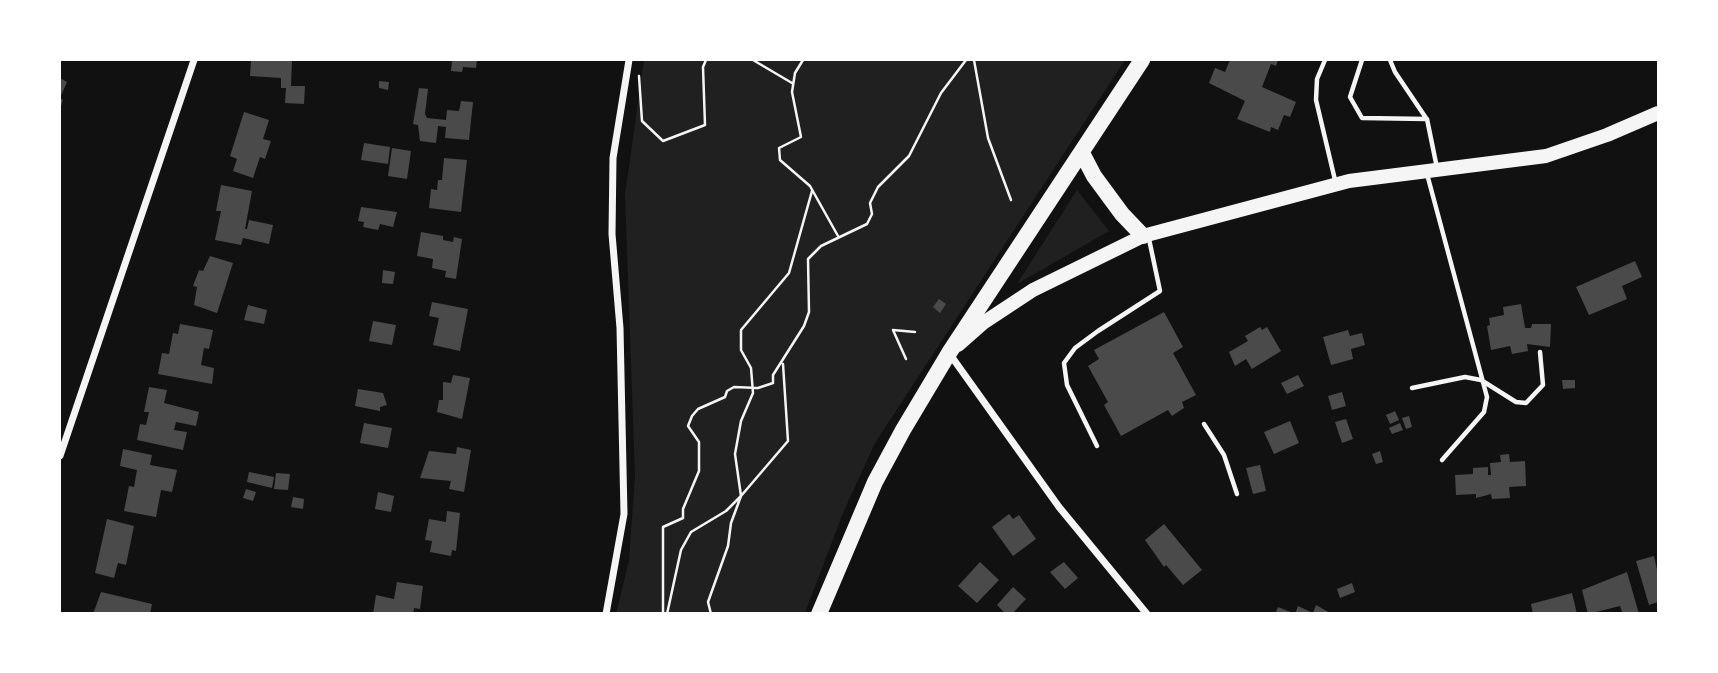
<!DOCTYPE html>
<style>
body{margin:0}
#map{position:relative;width:1718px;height:673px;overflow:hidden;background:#111;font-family:"Space Grotesk",sans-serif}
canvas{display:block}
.frame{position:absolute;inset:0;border:61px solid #fff;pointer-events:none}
</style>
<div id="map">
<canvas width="1718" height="673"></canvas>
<div class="frame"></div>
</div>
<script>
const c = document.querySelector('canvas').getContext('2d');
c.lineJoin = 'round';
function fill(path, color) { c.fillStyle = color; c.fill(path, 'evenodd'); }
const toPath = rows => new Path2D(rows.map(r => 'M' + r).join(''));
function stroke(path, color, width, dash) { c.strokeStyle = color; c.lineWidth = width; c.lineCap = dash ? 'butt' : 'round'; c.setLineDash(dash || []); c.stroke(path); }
const green = toPath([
 [644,60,1125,60,875,443,843,513,805,613,616,614,629,560,635,476,625,195],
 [1077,190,1109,231,1017,284]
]);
const building = toPath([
 [251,60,292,60,291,86,305,86,304,104,285,103,286,88,281,88,281,78,250,76],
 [452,60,477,60,476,68,463,67,462,72,451,71],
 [1230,60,1278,60,1276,66,1271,64,1262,87,1296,102,1290,117,1284,115,1278,130,1271,127,1270,132,1237,119,1245,101,1209,83,1215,68,1225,72],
 [60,78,67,82,60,98,63,100,60,109],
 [379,81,389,82,388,90,379,88],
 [419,88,428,89,425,114,427,118,446,120,447,110,459,111,461,101,473,102,469,140,445,138,446,127,438,126,436,143,420,141,418,125,413,124],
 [244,112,269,120,263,139,271,141,265,159,260,157,253,178,233,171,237,159,230,156],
 [364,143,390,147,388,164,361,160],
 [392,148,411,151,407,179,388,176],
 [444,158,467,160,461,212,429,208,431,189,437,190,438,180,442,180],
 [221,185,252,191,245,229,247,229,249,220,273,225,269,244,243,238,241,245,215,240,221,211,216,211],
 [361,207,397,212,393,227,380,224,378,230,363,227,364,222,358,221],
 [421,232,443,236,443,240,453,242,454,237,462,239,456,279,445,277,446,271,432,268,433,259,417,256],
 [210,256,233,263,217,313,194,305,197,287,193,286,199,270,203,271],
 [1635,261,1642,277,1622,286,1627,299,1589,315,1576,287],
 [383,270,395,272,393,284,382,283],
 [939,299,946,304,940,313,933,307],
 [432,302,468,309,460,351,433,345,439,318,429,316],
 [1521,304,1525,328,1531,328,1532,324,1551,324,1550,347,1527,344,1528,351,1512,354,1510,346,1491,350,1487,326,1490,325,1489,318,1504,315,1503,307],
 [248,305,267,310,264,324,244,320],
 [1164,312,1183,347,1173,353,1196,395,1182,402,1184,408,1172,416,1168,410,1121,436,1104,405,1108,402,1088,366,1099,359,1094,350],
 [373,321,396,325,392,345,369,341],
 [180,324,213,330,209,349,204,348,201,365,214,368,212,384,158,374,162,353,169,354,173,333,178,334],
 [1260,327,1262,330,1267,327,1281,351,1252,369,1246,359,1235,366,1229,352,1248,341,1245,336],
 [1348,330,1350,336,1362,333,1365,345,1351,349,1353,359,1331,365,1323,337],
 [453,375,470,378,462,419,437,412,439,400,443,400,443,382,451,383],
 [1298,375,1304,386,1287,394,1281,383],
 [1562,380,1575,380,1575,388,1563,389],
 [149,387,167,390,164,403,199,412,196,426,176,422,174,430,187,432,183,450,137,440,140,424,146,425,149,412,144,412],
 [358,389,383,393,387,405,380,407,380,411,355,406],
 [1342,392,1346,406,1332,410,1328,396],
 [1395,411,1399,420,1390,424,1386,415],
 [1409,416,1412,427,1406,429,1402,418],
 [1346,419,1353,439,1342,443,1335,422],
 [1290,421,1299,443,1274,454,1264,432],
 [364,423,392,428,388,448,360,443],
 [1400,423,1403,430,1392,434,1389,428],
 [457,447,471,450,464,492,449,489,451,481,420,478,429,451,456,454],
 [123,449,152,455,150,465,177,470,172,492,161,490,156,517,124,511,129,486,134,487,137,470,120,466],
 [1380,451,1383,462,1376,464,1372,454],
 [1509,454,1510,462,1525,461,1526,486,1509,487,1510,498,1492,499,1491,494,1476,498,1476,494,1456,495,1455,475,1473,474,1473,468,1488,467,1488,475,1491,475,1490,463,1501,462,1500,455],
 [1260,465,1266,491,1253,494,1246,468],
 [249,472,274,477,272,488,247,482],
 [276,473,290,474,288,490,274,489],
 [246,489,256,492,253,501,243,498],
 [378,492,394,496,391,512,375,509],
 [293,497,304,499,303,509,291,507],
 [447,511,460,513,456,551,452,550,451,556,430,552,432,541,425,540,429,519,446,522],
 [1009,514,1013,519,1019,515,1036,539,1013,556,992,527],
 [107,519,134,526,126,565,118,563,114,578,95,573],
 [1164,524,1202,570,1183,585,1166,565,1164,567,1145,540],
 [1654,556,1658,574,1658,602,1649,605,1636,561],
 [980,562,999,580,977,603,958,586],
 [1064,562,1078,578,1065,589,1050,572],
 [1627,572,1639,614,1623,614,1620,606,1588,614,1582,590],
 [397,582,423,586,420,609,414,608,413,614,373,614,376,595,394,599],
 [1352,583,1355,592,1340,598,1337,589],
 [1013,587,1026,599,1012,614,1006,614,997,605],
 [101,592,152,604,150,614,93,614],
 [1572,593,1577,614,1533,614,1531,604],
 [1316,605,1332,614,1295,614,1298,606,1313,613],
 [1278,607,1293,613,1293,614,1275,614]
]);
const path = toPath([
 [753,60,792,83],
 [803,60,795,73,792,92,801,137,779,148,780,160,810,186,838,236],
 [974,60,988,138,1011,200],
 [639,76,642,121,663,141,705,125,703,67,706,60],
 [906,359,893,330,915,332],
 [663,614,663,527,683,518,683,509,699,471,699,442,688,426,692,416,698,409,725,397,727,391,734,387,758,388,773,383,773,375,804,326,809,312,808,259,821,246,867,224,872,214,870,203,878,187,909,156,941,93,966,60],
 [667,614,681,550,691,532,726,511,741,496,735,454,741,421,753,393,751,368,741,350,741,330,789,273,812,191],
 [711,614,708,602,728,546,731,523,741,496,788,441,783,364]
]);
const service = toPath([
 [1325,60,1317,79,1316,100,1335,180],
 [1362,60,1350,97,1362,118,1427,119,1437,168],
 [1390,60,1395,72,1426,118],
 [1427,174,1487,397,1484,412,1442,460],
 [1412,388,1465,377,1481,380,1516,402,1526,403,1543,385,1540,352],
 [1204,424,1224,455,1237,494],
 [1097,446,1067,385,1064,363,1075,348,1098,331,1160,291,1149,239]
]);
const minor = toPath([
 [949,353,1059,507,1147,614],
 [60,456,194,60],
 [606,614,624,514,620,328,612,234,613,158,629,60]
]);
const primary = toPath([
 [958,345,983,323,1033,290,1143,236,1349,181,1546,156,1607,135,1658,113]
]);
const trunk = toPath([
 [1082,153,1094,176,1122,214,1143,236],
 [819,614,875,482,903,430,949,353,1142,60]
]);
fill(green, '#202020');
fill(building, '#4a4a4a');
stroke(path, '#f5f5f5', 2.5);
stroke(service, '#f5f5f5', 4.5);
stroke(minor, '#f5f5f5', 7);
stroke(primary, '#f5f5f5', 14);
stroke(trunk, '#f5f5f5', 16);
</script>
